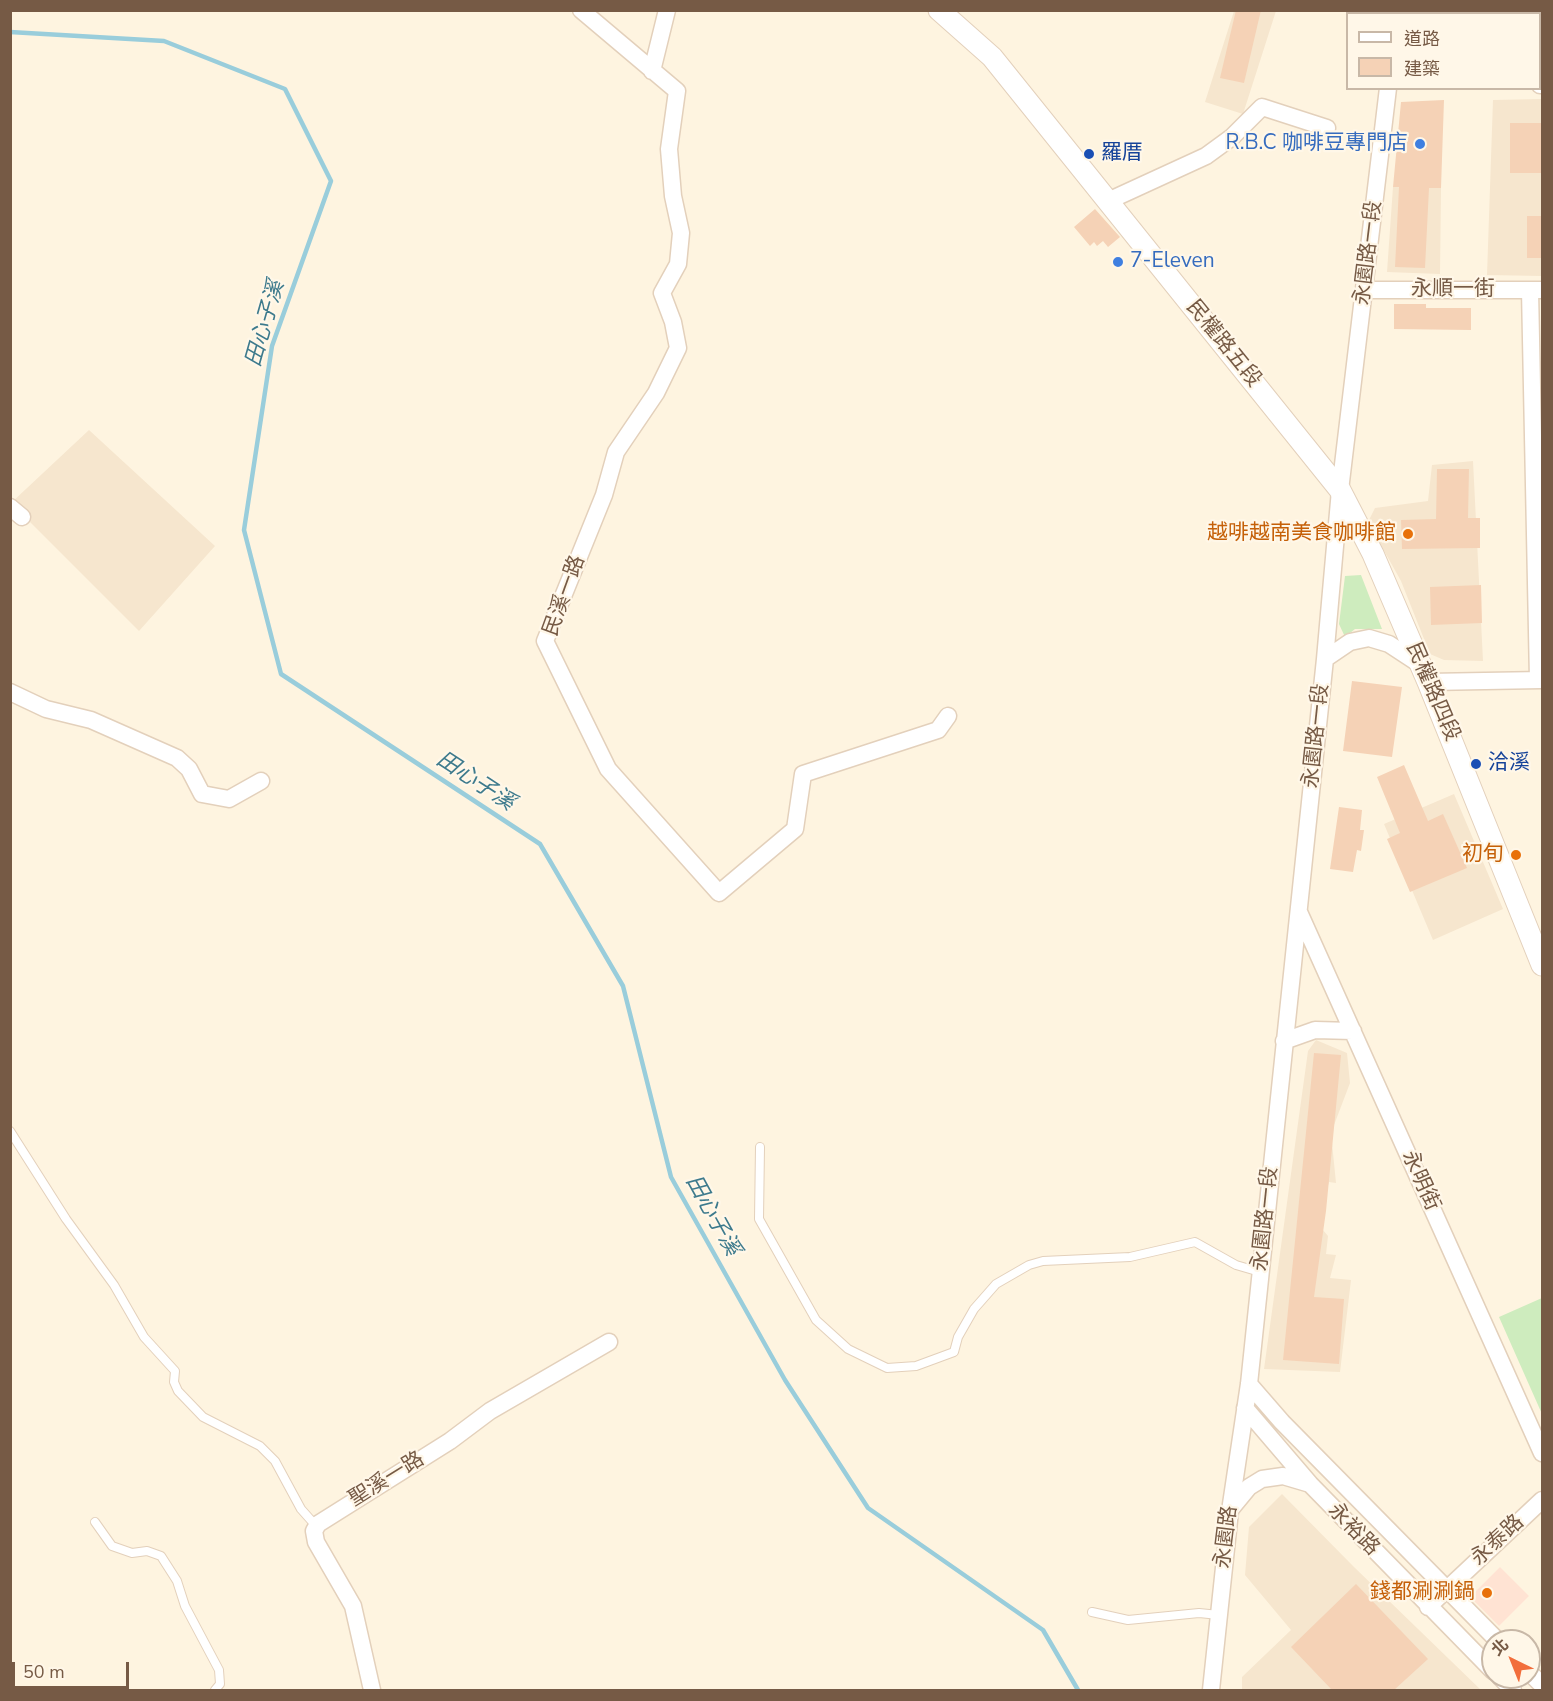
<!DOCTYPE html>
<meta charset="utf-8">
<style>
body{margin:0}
#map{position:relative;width:1553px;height:1701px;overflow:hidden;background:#fef4e0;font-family:"Nunito Sans","Noto Sans TC",sans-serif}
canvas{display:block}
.frame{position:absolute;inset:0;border:12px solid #765a45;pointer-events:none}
.legend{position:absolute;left:1346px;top:12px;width:195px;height:78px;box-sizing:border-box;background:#fff7e8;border:2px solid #c8b8a7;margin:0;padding:8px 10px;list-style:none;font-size:18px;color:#765a45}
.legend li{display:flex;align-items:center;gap:12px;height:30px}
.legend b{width:30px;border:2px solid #c8b8a7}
.north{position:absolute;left:1481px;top:1629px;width:60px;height:60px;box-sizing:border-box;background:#fff7e8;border:2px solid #c8b8a7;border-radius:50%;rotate:317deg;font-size:16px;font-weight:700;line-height:24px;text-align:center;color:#765a45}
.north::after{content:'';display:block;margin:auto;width:21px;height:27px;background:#f26e3b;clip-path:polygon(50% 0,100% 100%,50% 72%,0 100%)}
.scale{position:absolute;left:12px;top:1662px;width:117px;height:27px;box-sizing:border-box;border:3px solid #765a45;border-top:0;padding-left:8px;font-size:18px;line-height:21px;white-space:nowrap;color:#765a45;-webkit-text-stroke:4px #fff7e8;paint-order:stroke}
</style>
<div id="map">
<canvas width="1553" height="1701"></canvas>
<div class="frame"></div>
<ul class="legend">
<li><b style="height:8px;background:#fff"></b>道路</li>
<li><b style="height:16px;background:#f5d2b6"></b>建築</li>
</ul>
<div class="north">北</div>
<div class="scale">50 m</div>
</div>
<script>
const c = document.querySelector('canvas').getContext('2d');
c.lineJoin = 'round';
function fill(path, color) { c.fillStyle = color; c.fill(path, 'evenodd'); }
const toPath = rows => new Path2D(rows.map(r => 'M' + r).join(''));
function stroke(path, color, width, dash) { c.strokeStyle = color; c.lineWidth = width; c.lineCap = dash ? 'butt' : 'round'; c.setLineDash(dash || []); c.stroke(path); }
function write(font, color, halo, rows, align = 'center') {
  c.font = font + ' "Nunito Sans","Noto Sans TC",sans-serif'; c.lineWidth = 4.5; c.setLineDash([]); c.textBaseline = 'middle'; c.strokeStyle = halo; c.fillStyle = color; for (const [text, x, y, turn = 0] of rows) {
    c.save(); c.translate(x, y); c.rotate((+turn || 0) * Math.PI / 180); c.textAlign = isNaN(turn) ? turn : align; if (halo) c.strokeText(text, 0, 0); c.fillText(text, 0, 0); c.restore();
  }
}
const residential = toPath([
 [1234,11,1276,11,1243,114,1205,102],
 [1542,99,1542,276,1487,275,1493,100],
 [1393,187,1441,188,1440,274,1387,272],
 [89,430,215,546,139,631,11,503],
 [1473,461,1483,661,1444,660,1430,654,1401,581,1368,522,1375,508,1428,501,1432,465],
 [1454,794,1503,909,1433,940,1384,824],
 [1316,1040,1347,1053,1350,1083,1331,1133,1336,1183,1329,1182,1318,1224,1328,1236,1326,1254,1336,1255,1330,1278,1351,1280,1340,1372,1264,1369,1308,1051],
 [1282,1494,1354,1567,1481,1690,1242,1690,1242,1677,1291,1630,1245,1575,1249,1527]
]);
const commercial = toPath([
 [1500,1567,1529,1596,1499,1626,1470,1597]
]);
const green = toPath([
 [1411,11,1542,11,1542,57,1540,57,1540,14],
 [1361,575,1382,629,1355,629,1345,637,1339,624,1345,576],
 [1542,1298,1542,1414,1499,1317]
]);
const stream = toPath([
 [10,32,164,41,285,89,331,181,272,346,244,530,281,674,540,844,623,986,671,1177,785,1380,868,1508,1043,1630,1078,1690]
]);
const building = toPath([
 [1236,10,1261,10,1244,83,1220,78],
 [1444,100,1441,188,1429,188,1425,268,1395,267,1399,187,1393,187,1401,102],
 [1510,123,1542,123,1542,173,1510,173],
 [1095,209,1120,237,1108,247,1103,241,1097,246,1094,242,1090,246,1074,227],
 [1527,216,1542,216,1542,258,1527,258],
 [1394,304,1426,304,1426,308,1471,308,1471,330,1394,329],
 [1437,469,1469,469,1468,518,1480,518,1480,548,1402,549,1401,520,1436,519],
 [1481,585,1482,623,1431,625,1430,587],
 [1352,681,1402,687,1392,757,1343,751],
 [1404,765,1428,821,1443,814,1467,868,1410,892,1387,839,1400,833,1377,777],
 [1339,807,1362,810,1360,830,1364,830,1361,851,1357,850,1353,872,1330,869],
 [1314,1053,1341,1055,1326,1211,1314,1297,1344,1299,1339,1364,1283,1360],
 [1356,1584,1428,1659,1394,1690,1332,1690,1291,1647]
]);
const path = toPath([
 [1500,10,1501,14],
 [1535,14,1538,10],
 [1540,52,1542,52],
 [1540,64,1542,64]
]);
const service = toPath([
 [10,1131,66,1219,114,1285,144,1337,175,1371,174,1382,178,1391,203,1417,260,1446,275,1461,301,1509,317,1527],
 [760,1147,759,1219,816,1320,848,1349,887,1368,916,1366,954,1352,958,1337,974,1309,996,1284,1029,1265,1043,1261,1130,1257,1195,1242,1236,1265,1260,1272],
 [95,1522,112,1546,132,1553,147,1551,161,1556,177,1581,185,1606,219,1670,220,1684,215,1690],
 [1092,1612,1128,1620,1199,1613,1219,1615]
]);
const minor = toPath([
 [581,10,677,91,669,149,673,196,681,233,678,264,662,293,673,322,678,348,656,393,616,452,604,495,545,641,608,769,719,893,795,829,803,774,938,730,948,716],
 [1396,14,1397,10],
 [652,71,667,10],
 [1540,85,1542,85],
 [1108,201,1206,156,1232,137,1262,107,1327,128],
 [1364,290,1542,290],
 [1530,290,1538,680],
 [10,507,22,517],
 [1325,659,1350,642,1369,638,1389,644,1421,665],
 [1428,682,1542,680],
 [10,692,46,709,91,720,177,758,189,769,202,794,229,799,261,781],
 [1299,912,1542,1453],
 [1284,1041,1315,1030,1353,1031],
 [1249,1384,1282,1422,1498,1641],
 [1245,1408,1310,1484,1493,1671],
 [1230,1510,1249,1487,1262,1479,1283,1476,1310,1484],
 [1428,1607,1542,1500],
 [1529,1672,1542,1685],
 [1500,1677,1513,1690],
 [372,1690,353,1606,316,1542,314,1531,318,1524,450,1441,490,1411,609,1342],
 [1211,1690,1230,1511,1249,1384,1325,659,1340,490,1388,88]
]);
const tertiary = toPath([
 [939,10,992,57,1340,490,1373,554,1428,682,1542,965]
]);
const markers = [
 [1420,144,6,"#3f7fe0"],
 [1089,154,6,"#1a4fb4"],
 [1118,262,6,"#3f7fe0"],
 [1408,534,6,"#e8710a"],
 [1476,764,6,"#1a4fb4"],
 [1516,855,6,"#e8710a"],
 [1487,1593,6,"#e8710a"]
];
const shopNames = [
 ["R.B.C 咖啡豆專門店",1408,144],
 ["7-Eleven",1130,262,"left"]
];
const transitNames = [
 ["羅厝",1101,154],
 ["洽溪",1488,764]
];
const streetNames = [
 ["永園路一段",1369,253,-83],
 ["永順一街",1453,290],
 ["民權路五段",1223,344,51],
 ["民溪一路",565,596,-70],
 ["民權路四段",1432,692,67],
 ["永園路一段",1317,736,-84],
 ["永明街",1420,1181,66],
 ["永園路一段",1266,1219,-84],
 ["聖溪一路",387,1480,-32],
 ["永裕路",1353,1530,46],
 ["永園路",1227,1537,-83],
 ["永泰路",1498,1541,-43]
];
const foodNames = [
 ["越啡越南美食咖啡館",1396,534],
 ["初旬",1504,855],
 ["錢都涮涮鍋",1475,1593]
];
const waterNames = [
 ["田心子溪",266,324,-74],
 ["田心子溪",475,782,33],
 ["田心子溪",712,1216,61]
];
fill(residential, '#f6e6ce');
fill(commercial, '#ffe3d3');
fill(green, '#ceecbe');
stroke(stream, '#99cddb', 4.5);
fill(building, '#f5d2b6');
stroke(service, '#e3d0bb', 10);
stroke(minor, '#e3d0bb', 19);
stroke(tertiary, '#e3d0bb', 23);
stroke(path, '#dab699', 3, [1.5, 4.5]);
stroke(service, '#fff', 8);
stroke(minor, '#fff', 16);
stroke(tertiary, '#fff', 21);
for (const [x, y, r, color] of markers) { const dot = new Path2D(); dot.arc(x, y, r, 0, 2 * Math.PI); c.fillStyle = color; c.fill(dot); stroke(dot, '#fff7e8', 2); }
write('21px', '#366cbe', '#fff7e8', shopNames, 'right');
write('21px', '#164399', '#fff7e8', transitNames, 'left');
write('21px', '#765a45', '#fff7e8', streetNames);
write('21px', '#c56008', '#fff7e8', foodNames, 'right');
write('italic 22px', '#3d7a8c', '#fff7e8', waterNames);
</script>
